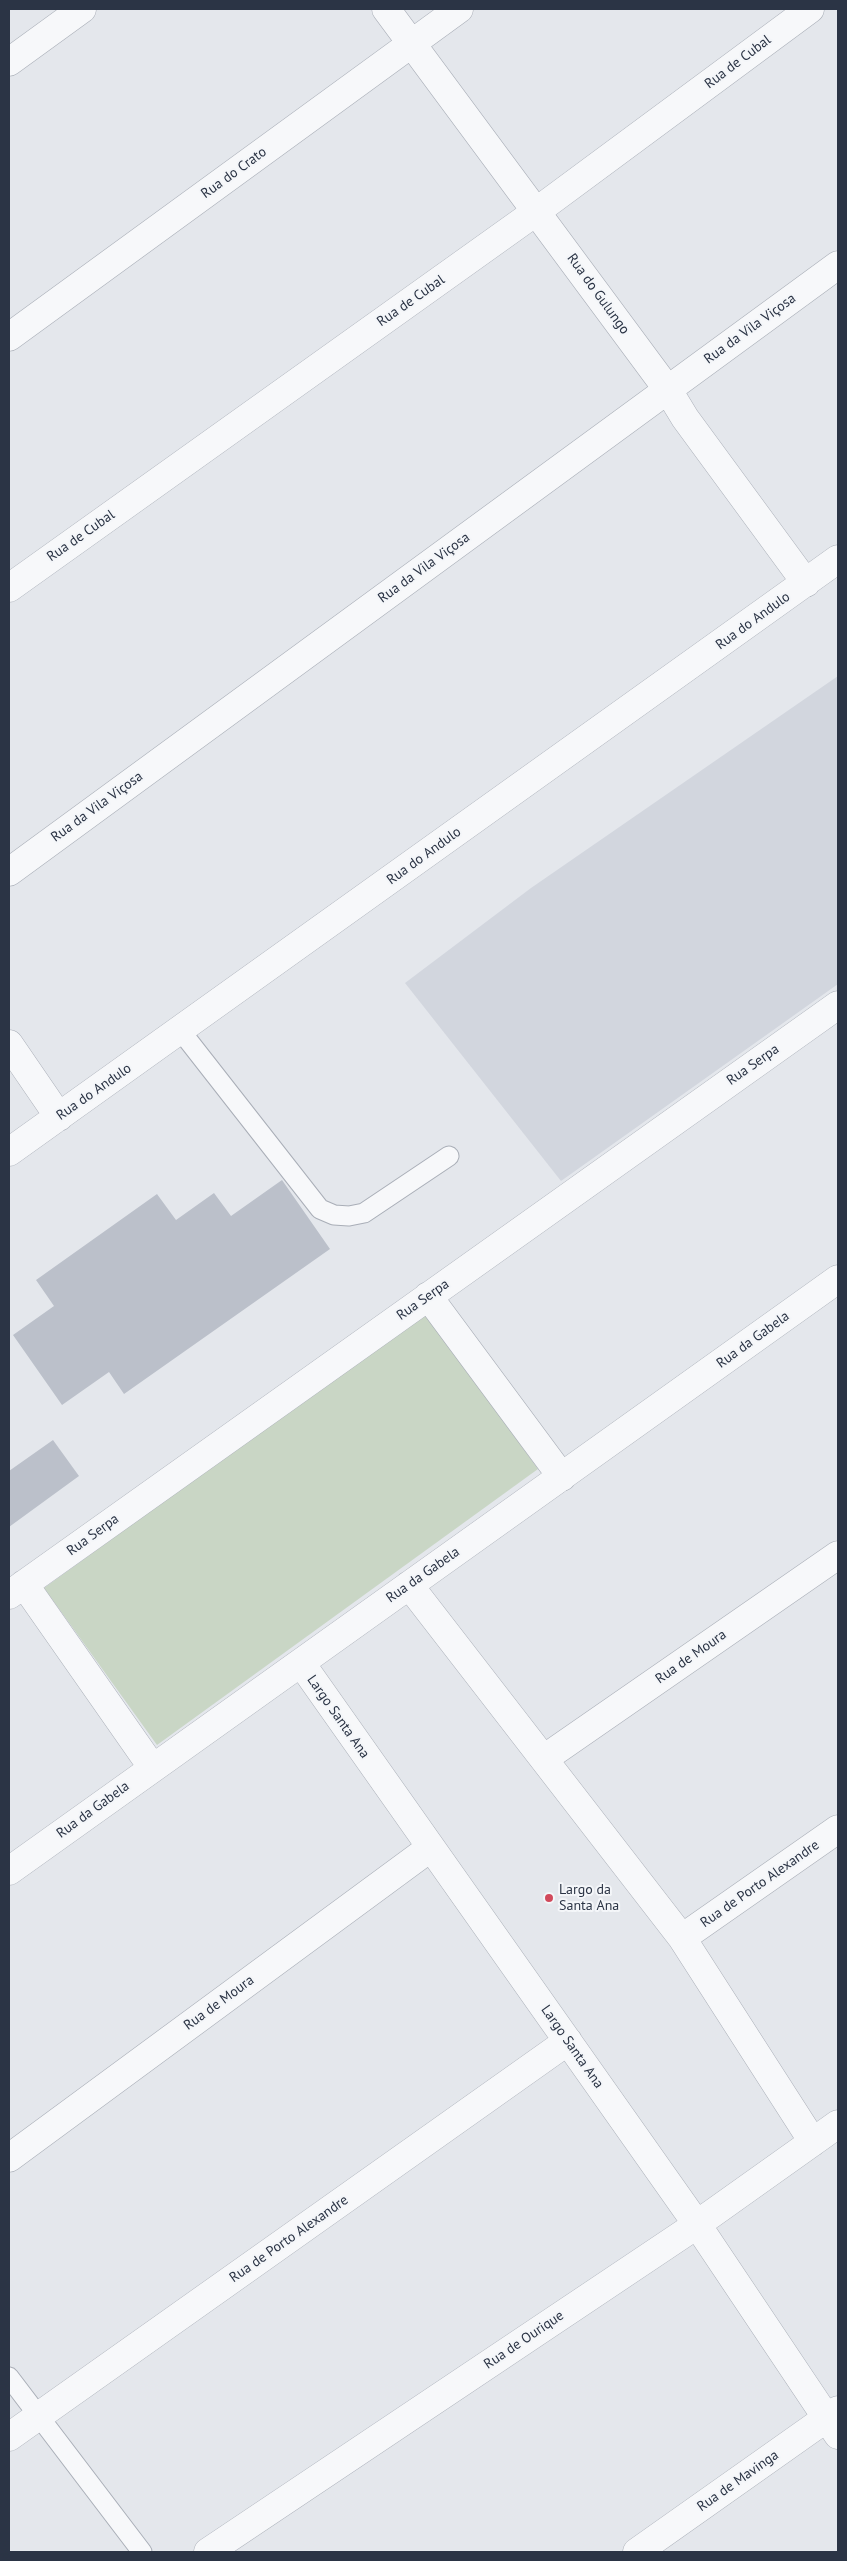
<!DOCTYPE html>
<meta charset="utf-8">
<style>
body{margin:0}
#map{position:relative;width:847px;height:2561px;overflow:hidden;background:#e4e7ec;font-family:"PT Sans",sans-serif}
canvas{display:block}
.frame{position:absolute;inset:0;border:10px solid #2b3445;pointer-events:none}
</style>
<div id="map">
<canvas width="847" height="2561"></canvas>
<div class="frame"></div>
</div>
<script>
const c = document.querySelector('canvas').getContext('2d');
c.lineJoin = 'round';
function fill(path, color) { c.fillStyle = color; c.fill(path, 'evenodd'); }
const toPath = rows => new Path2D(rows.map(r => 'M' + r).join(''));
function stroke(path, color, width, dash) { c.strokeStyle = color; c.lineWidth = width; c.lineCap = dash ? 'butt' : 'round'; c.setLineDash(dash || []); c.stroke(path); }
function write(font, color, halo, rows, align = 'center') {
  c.font = font + ' "PT Sans",sans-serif'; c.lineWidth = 4; c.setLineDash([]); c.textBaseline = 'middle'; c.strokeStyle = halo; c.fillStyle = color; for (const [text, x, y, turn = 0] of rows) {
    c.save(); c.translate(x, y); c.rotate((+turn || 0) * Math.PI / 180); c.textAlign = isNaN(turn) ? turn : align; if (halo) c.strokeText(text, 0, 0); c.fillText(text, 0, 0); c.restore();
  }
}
const built = toPath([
 [838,676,838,984,561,1181,405,983,531,888]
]);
const green = toPath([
 [426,1312,538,1469,157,1745,44,1588]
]);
const building = toPath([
 [282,1180,330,1249,124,1394,109,1372,62,1405,13,1335,54,1306,36,1280,157,1194,176,1220,214,1193,231,1216],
 [53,1440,79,1476,9,1527,9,1471]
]);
const lane = toPath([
 [180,1030,320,1209,334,1215,349,1216,364,1213,449,1156],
 [9,2377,142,2552]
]);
const street = toPath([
 [386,9,668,390,685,418,806,583],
 [9,62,82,9],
 [9,337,459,9],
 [9,588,537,211,810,9],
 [9,872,838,265],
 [9,1044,59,1117],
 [9,1152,838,559],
 [428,1296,562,1477],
 [24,1584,152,1767],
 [409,1585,682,1938,813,2142],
 [9,1595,838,1005],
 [301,1663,696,2223,838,2435],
 [545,1758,838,1555],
 [9,1871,838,1279],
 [682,1938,838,1829],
 [9,2158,430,1848],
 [9,2437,568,2041],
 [208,2552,689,2230,838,2124],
 [637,2552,838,2410]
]);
const markers = [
 [549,1898,5,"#d1495b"]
];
const streetNames = [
 ["Rua de Cubal",738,62,-37],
 ["Rua do Crato",234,173,-36],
 ["Rua do Gulungo",598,294,54],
 ["Rua de Cubal",411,301,-35],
 ["Rua da Vila Viçosa",750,329,-36],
 ["Rua de Cubal",81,536,-35],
 ["Rua da Vila Viçosa",424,568,-36],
 ["Rua do Andulo",753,621,-36],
 ["Rua da Vila Viçosa",97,807,-36],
 ["Rua do Andulo",424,856,-36],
 ["Rua Serpa",753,1065,-35],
 ["Rua do Andulo",94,1092,-35],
 ["Rua Serpa",423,1300,-35],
 ["Rua da Gabela",753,1340,-36],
 ["Rua Serpa",93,1535,-36],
 ["Rua da Gabela",423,1575,-35],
 ["Rua de Moura",691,1657,-35],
 ["Largo Santa Ana",338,1717,55],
 ["Rua da Gabela",93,1810,-36],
 ["Rua de Porto Alexandre",760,1884,-35],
 ["Rua de Moura",219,2003,-36],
 ["Largo Santa Ana",572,2047,55],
 ["Rua de Porto Alexandre",289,2239,-35],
 ["Rua de Ourique",524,2340,-34],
 ["Rua de Mavinga",738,2481,-35]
];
const poiNames = [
 ["Largo da",559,1890],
 ["Santa Ana",559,1906]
];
fill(built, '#d2d6de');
fill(green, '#c9d6c5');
fill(building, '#bbc0ca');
stroke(lane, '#a9aeb7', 21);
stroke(street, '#a9aeb7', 29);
stroke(lane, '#f7f8fa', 19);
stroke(street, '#f7f8fa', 28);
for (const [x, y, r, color] of markers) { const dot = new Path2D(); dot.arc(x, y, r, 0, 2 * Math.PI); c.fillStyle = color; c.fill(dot); stroke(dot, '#f4f6f9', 2); }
write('14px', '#2b3445', '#f4f6f9', streetNames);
write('14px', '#2b3445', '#f4f6f9', poiNames, 'left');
</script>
